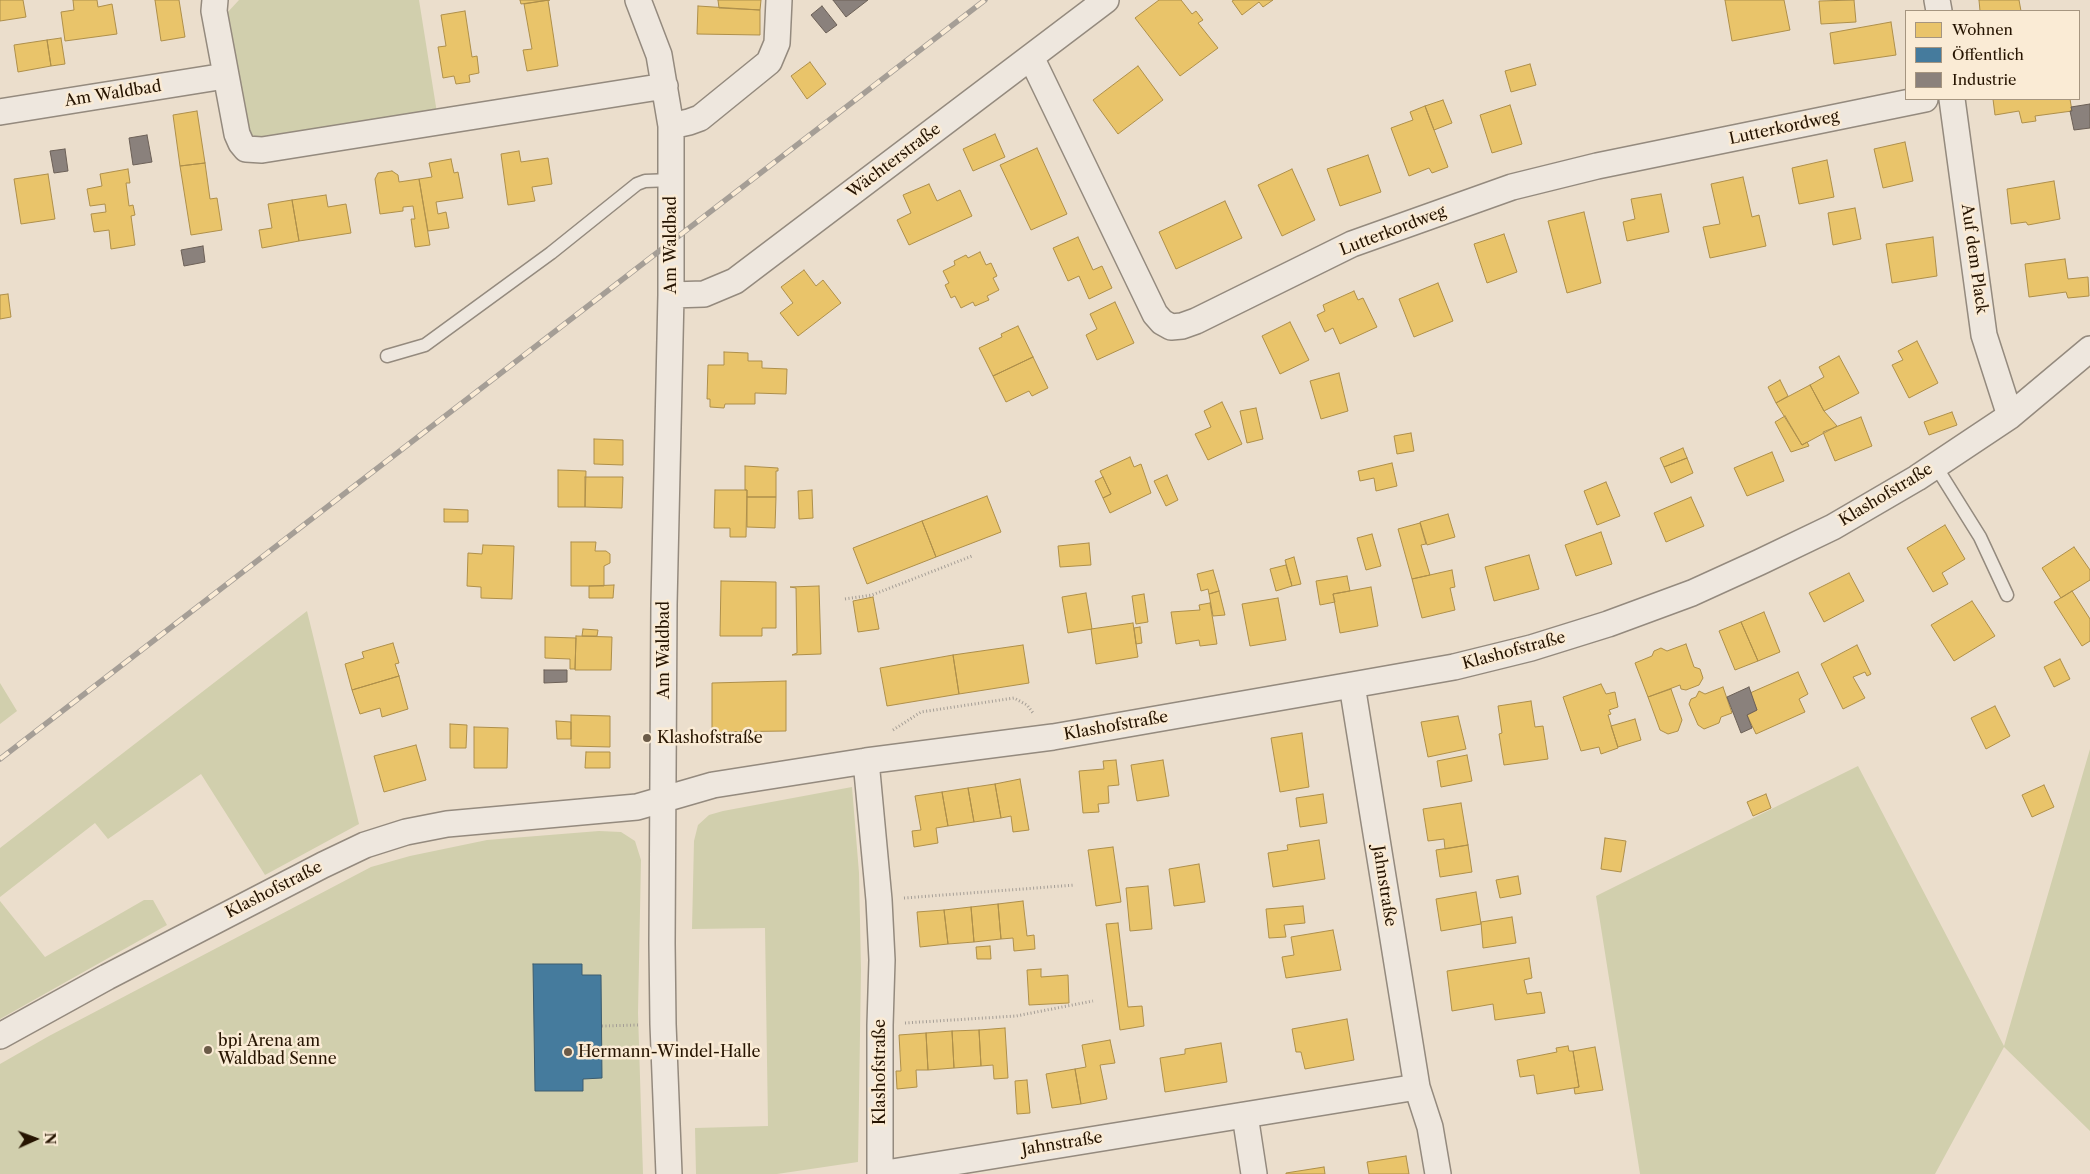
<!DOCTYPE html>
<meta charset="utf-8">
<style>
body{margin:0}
#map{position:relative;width:2090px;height:1174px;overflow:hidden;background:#ebdecc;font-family:"Libre Caslon Text",serif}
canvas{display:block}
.legend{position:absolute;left:1905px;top:10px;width:175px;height:90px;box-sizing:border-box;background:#faebd5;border:1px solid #a59580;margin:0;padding:6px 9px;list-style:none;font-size:15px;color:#261401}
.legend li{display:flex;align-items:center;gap:10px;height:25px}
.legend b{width:25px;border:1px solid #a59580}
.north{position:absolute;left:10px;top:1114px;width:50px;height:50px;-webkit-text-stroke:4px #faebd5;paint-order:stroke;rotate:88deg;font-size:14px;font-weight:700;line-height:20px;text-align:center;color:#261401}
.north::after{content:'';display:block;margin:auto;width:18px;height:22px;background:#261401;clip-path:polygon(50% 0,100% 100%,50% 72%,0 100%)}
</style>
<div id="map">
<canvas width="2090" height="1174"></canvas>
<ul class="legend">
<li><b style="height:14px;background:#e9c46a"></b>Wohnen</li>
<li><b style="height:14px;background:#457b9d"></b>Öffentlich</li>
<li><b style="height:14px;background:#8a817c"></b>Industrie</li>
</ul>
<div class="north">N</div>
</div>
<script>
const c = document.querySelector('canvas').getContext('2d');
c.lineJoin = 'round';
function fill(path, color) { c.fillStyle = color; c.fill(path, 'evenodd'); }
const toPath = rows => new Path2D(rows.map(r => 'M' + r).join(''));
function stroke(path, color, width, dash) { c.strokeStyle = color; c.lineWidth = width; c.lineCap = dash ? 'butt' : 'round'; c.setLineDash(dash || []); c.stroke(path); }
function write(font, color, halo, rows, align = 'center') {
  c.font = font + ' "Libre Caslon Text",serif'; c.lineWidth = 5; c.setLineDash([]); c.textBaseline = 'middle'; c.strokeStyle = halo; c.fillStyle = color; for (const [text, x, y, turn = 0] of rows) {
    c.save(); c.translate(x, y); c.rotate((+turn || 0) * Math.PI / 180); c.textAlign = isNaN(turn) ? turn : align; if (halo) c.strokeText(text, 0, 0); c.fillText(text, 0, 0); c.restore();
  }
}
const green = toPath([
 [239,0,419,0,437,113,265,141,250,134,246,126,226,14],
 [307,611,359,824,265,875,201,774,108,839,95,823,0,897,0,848],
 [0,683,17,711,0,724],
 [2090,749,2090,1131,2004,1047,1935,1174,1640,1174,1596,896,1858,766,2004,1046],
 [852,787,859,873,861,970,858,1162,777,1174,696,1174,695,1128,768,1126,765,928,692,929,694,841,698,825,709,815,723,811],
 [599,831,621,832,635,841,641,860,638,1013,643,1174,0,1174,0,1064,49,1036,371,867,410,856,487,840],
 [144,900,153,900,167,925,0,1019,0,901,45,957]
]);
const homes = toPath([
 [0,0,23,0,26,17,0,21,0,0],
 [73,0,97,0,98,7,112,4,117,34,65,41,61,12,74,10,73,0],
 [155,0,179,0,185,37,161,41,155,0],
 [520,0,550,0,521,4,520,0],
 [548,0,558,66,527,71,523,50,532,49,524,4,548,0],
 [718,0,761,0,760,10,719,8,718,0],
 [1159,0,1181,0,1192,14,1196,11,1203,20,1198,23,1218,48,1180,76,1135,18,1159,0],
 [1234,0,1273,0,1263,7,1259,2,1242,15,1232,1,1234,0],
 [1725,0,1784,0,1790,30,1732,41,1725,0],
 [1854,0,1856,22,1821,24,1819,1,1854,0],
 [1979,0,2019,0,2021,11,1980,11,1979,0],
 [698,6,760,10,760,35,697,34,698,6],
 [465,11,472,57,477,56,479,73,469,75,470,82,456,84,454,76,443,78,438,47,446,46,441,15,465,11],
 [1891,22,1896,55,1834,64,1830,33,1891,22],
 [61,38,65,64,51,66,47,40,61,38],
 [47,40,51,66,18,72,14,45,47,40],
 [810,62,826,84,807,99,791,76,810,62],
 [1530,64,1536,85,1511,92,1505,71,1530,64],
 [1138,66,1163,100,1118,134,1093,100,1138,66],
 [1993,99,2070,99,2072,111,2035,116,2036,121,2022,123,2019,111,1995,115,1993,99],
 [1443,100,1452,123,1434,130,1425,106,1443,100],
 [1510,105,1522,144,1492,153,1480,115,1510,105],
 [1425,106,1448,167,1432,173,1429,168,1409,176,1391,128,1413,120,1410,112,1425,106],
 [197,111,205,163,180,166,173,115,197,111],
 [995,134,1005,157,973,171,963,149,995,134],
 [1905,142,1913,181,1883,188,1874,149,1905,142],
 [1037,148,1067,214,1031,230,1000,165,1037,148],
 [519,151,521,162,548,158,552,184,532,187,535,201,508,205,501,154,519,151],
 [1368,155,1381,192,1340,206,1327,169,1368,155],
 [451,159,454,173,458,172,463,198,436,202,438,214,446,212,449,228,428,231,419,179,432,177,429,163,451,159],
 [1827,160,1834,197,1799,204,1792,168,1827,160],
 [205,163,210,199,217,198,222,230,191,235,180,166,205,163],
 [128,169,130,183,126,183,129,206,133,205,135,215,131,216,135,245,111,249,109,230,94,232,91,214,106,212,105,204,90,206,87,189,102,186,100,174,128,169],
 [1292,169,1315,220,1282,236,1258,185,1292,169],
 [392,171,398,175,399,182,419,179,430,245,415,247,411,219,415,219,413,206,403,207,403,211,380,214,375,179,378,173,392,171],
 [48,174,55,219,21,224,14,179,48,174],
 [1743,177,1752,217,1759,215,1766,246,1710,258,1703,227,1720,224,1711,184,1743,177],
 [2054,181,2060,219,2028,225,2026,222,2011,224,2007,189,2054,181],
 [929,184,937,201,960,190,972,216,909,245,897,220,911,213,903,195,929,184],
 [1661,194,1669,232,1627,241,1623,222,1635,219,1631,199,1661,194],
 [326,195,328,207,346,204,351,233,299,241,292,200,326,195],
 [292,200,299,241,262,248,259,230,272,228,268,204,292,200],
 [1225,201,1242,238,1176,269,1159,232,1225,201],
 [1855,208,1861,239,1833,245,1828,213,1855,208],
 [1584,212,1601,283,1567,293,1548,221,1584,212],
 [1504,234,1517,272,1487,283,1474,244,1504,234],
 [1078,237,1093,270,1102,266,1112,288,1089,299,1079,276,1068,281,1053,248,1078,237],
 [1933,237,1937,276,1892,283,1886,244,1933,237],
 [980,252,986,265,991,263,997,276,993,278,999,290,987,296,989,300,975,306,973,302,961,308,955,296,951,298,945,285,949,283,943,271,955,265,954,261,966,255,968,258,980,252],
 [2065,259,2068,279,2088,277,2089,296,2068,298,2066,292,2029,297,2025,264,2065,259],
 [804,270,816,286,823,280,841,303,798,336,780,313,793,303,781,287,804,270],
 [1438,283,1453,321,1414,337,1399,299,1438,283],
 [1354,291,1358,300,1363,298,1377,327,1340,344,1333,328,1325,332,1317,315,1325,311,1323,305,1354,291],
 [8,294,11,317,0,319,0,295,8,294],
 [1115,302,1134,343,1097,360,1086,335,1097,329,1090,314,1115,302],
 [1290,322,1309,360,1280,374,1262,336,1290,322],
 [1018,326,1033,357,993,376,979,348,1002,337,1001,334,1018,326],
 [1917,341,1938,383,1909,398,1892,365,1903,360,1898,351,1917,341],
 [724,352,748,353,748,361,762,361,762,368,787,369,786,394,755,393,755,404,725,404,724,408,710,407,710,399,707,399,708,365,724,365,724,352],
 [1839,356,1859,393,1824,411,1810,385,1824,377,1819,367,1839,356],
 [1033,357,1048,388,1032,396,1029,391,1006,402,993,376,1033,357],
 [1339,373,1348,411,1321,419,1310,381,1339,373],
 [1780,380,1788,396,1776,403,1768,387,1780,380],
 [1810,385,1824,411,1837,426,1802,445,1776,403,1810,385],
 [1222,402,1242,444,1208,460,1195,434,1211,427,1204,411,1222,402],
 [1256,408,1263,439,1247,443,1240,411,1256,408],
 [1952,412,1957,425,1929,435,1924,422,1952,412],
 [1785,416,1802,445,1807,442,1809,446,1791,452,1775,422,1785,416],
 [1861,417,1872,446,1835,461,1823,432,1861,417],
 [1411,433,1414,451,1397,454,1394,436,1411,433],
 [594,439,623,440,623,465,594,464,594,439],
 [1683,448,1687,458,1664,467,1660,458,1683,448],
 [1772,452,1784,481,1747,496,1734,468,1772,452],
 [1130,457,1134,467,1141,464,1151,493,1110,513,1103,498,1111,494,1100,471,1130,457],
 [1687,458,1693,473,1671,483,1664,467,1687,458],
 [1392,463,1397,486,1376,491,1374,478,1360,481,1358,471,1392,463],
 [745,466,778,468,778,471,776,471,776,497,747,497,747,490,745,490,745,466],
 [558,470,586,471,585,507,558,507,558,470],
 [1167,475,1178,500,1166,506,1154,481,1167,475],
 [585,477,623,477,622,508,585,507,585,477],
 [1103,477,1111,494,1103,498,1095,481,1103,477],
 [1606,482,1620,516,1597,525,1584,491,1606,482],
 [715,490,747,490,746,537,730,537,730,528,714,528,715,490],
 [812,490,813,518,799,519,798,491,812,490],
 [987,496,1001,532,936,557,922,521,987,496],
 [747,497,776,497,775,528,747,527,747,497],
 [1691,497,1704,526,1666,542,1654,513,1691,497],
 [444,509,468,510,468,522,444,522,444,509],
 [1448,514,1455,537,1427,545,1420,522,1448,514],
 [922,521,936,557,867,584,853,548,922,521],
 [1420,523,1426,544,1421,545,1430,575,1412,579,1398,529,1420,523],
 [1945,525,1965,559,1942,573,1948,584,1933,592,1907,548,1945,525],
 [1601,532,1612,564,1576,576,1565,545,1601,532],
 [1372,534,1381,566,1366,570,1357,538,1372,534],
 [571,542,596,542,595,551,606,551,610,554,610,563,604,566,604,586,571,586,571,542],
 [1089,543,1091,565,1060,567,1058,546,1089,543],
 [483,545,514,546,512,599,481,598,481,587,467,586,468,553,482,554,483,545],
 [2074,547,2090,570,2090,580,2061,598,2042,568,2074,547],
 [1529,555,1539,589,1494,601,1485,567,1529,555],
 [1294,557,1301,584,1292,586,1285,560,1294,557],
 [1286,565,1292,586,1276,591,1270,569,1286,565],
 [1213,570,1219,591,1209,594,1208,589,1201,591,1197,574,1213,570],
 [1452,570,1455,587,1450,588,1455,610,1422,618,1412,579,1452,570],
 [1849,573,1864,601,1824,622,1809,593,1849,573],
 [1347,576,1350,591,1333,594,1335,602,1320,605,1316,581,1347,576],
 [721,581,776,582,776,628,762,628,762,636,720,636,721,581],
 [614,585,613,598,589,598,589,586,614,585],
 [819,586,821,654,792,655,797,653,796,588,790,587,819,586],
 [1371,587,1378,626,1340,633,1333,594,1371,587],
 [1219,591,1225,615,1213,616,1209,594,1219,591],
 [2072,591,2090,619,2090,641,2082,646,2054,602,2072,591],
 [1086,593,1092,629,1068,633,1062,597,1086,593],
 [1144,594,1148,622,1136,624,1132,596,1144,594],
 [873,597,879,629,858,632,853,601,873,597],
 [1278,598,1286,640,1250,646,1242,604,1278,598],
 [1972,601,1995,636,1954,661,1931,625,1972,601],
 [1210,603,1217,644,1200,646,1199,640,1176,644,1171,612,1200,610,1199,605,1210,603],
 [1764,612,1780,652,1758,661,1741,622,1764,612],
 [1741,622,1758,661,1735,670,1719,631,1741,622],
 [1133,623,1138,657,1096,664,1091,629,1133,623],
 [1140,627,1142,643,1136,644,1134,628,1140,627],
 [583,629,598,630,597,636,582,636,583,629],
 [576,636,612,637,611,670,575,670,576,636],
 [545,637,576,638,575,669,570,669,570,659,545,658,545,637],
 [393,643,399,663,395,664,399,676,352,690,345,664,364,658,362,652,393,643],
 [1686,644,1694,667,1700,669,1703,678,1699,685,1686,690,1681,689,1680,685,1648,697,1635,663,1652,656,1654,651,1661,648,1667,651,1686,644],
 [1023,645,1029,683,959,694,953,655,1023,645],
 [1857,645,1871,674,1867,676,1865,672,1853,677,1865,698,1843,709,1821,664,1857,645],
 [953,655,959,694,887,706,880,668,953,655],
 [2060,659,2070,679,2054,687,2044,667,2060,659],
 [1798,672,1808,694,1799,699,1805,712,1756,734,1747,715,1757,710,1750,693,1798,672],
 [399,676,408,709,382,717,380,708,360,714,352,690,399,676],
 [786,681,786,731,712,732,712,683,786,681],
 [1601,684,1606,694,1615,692,1618,707,1609,710,1611,714,1608,715,1618,748,1601,754,1599,747,1581,751,1563,697,1601,684],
 [1723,687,1732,713,1721,717,1719,723,1704,729,1698,725,1689,704,1691,699,1696,697,1699,691,1705,694,1723,687],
 [1671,689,1682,720,1678,731,1668,734,1660,730,1648,697,1671,689],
 [1531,701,1535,727,1543,726,1548,759,1504,765,1499,734,1502,733,1498,706,1531,701],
 [1995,706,2010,736,1986,749,1971,718,1995,706],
 [571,715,610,716,610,747,571,746,571,715],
 [1458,716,1466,749,1428,757,1421,722,1458,716],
 [1635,719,1641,740,1618,747,1611,726,1635,719],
 [556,721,571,722,571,739,557,739,556,721],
 [450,724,467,725,466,748,450,748,450,724],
 [474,727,508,728,507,768,474,768,474,727],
 [1302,733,1309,787,1280,792,1271,738,1302,733],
 [416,745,426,780,384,792,374,756,416,745],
 [586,752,610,752,610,768,585,768,586,752],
 [1467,755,1472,781,1441,787,1437,761,1467,755],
 [1116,760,1119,785,1108,786,1109,803,1098,804,1099,812,1083,813,1079,771,1104,769,1103,761,1116,760],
 [1163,760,1169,796,1137,801,1131,765,1163,760],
 [1020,779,1029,830,1013,832,1011,816,1001,818,995,784,1020,779],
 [995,784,1001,818,974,822,968,788,995,784],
 [2044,785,2054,807,2032,817,2022,795,2044,785],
 [968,788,974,822,948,826,942,792,968,788],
 [942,792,948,826,936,828,938,843,914,847,912,831,921,830,915,796,942,792],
 [1323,794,1327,823,1300,827,1296,798,1323,794],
 [1766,794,1771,808,1753,816,1747,802,1766,794],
 [1461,803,1468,845,1445,849,1444,839,1428,841,1423,809,1461,803],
 [1605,838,1626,841,1621,872,1601,869,1605,838],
 [1319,840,1325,879,1273,887,1268,853,1288,850,1287,845,1319,840],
 [1468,845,1472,872,1440,877,1436,850,1468,845],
 [1113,847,1121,902,1096,906,1088,850,1113,847],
 [1199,864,1205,902,1174,906,1169,869,1199,864],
 [1518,876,1521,894,1500,898,1496,880,1518,876],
 [1148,886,1152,929,1130,931,1126,888,1148,886],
 [1476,892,1481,924,1441,931,1436,899,1476,892],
 [1023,901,1027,936,1034,935,1035,949,1014,951,1013,938,1001,939,998,904,1023,901],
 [998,904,1001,939,974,942,971,907,998,904],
 [1303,906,1305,923,1284,925,1286,937,1269,938,1266,909,1303,906],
 [971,907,974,942,948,944,944,910,971,907],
 [944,910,948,944,920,947,917,912,944,910],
 [1512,917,1516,943,1483,948,1481,922,1512,917],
 [1118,923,1128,1007,1142,1006,1144,1026,1120,1030,1106,924,1118,923],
 [1333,930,1341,970,1286,978,1282,957,1294,955,1291,937,1333,930],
 [990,946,991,959,977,959,976,947,990,946],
 [1529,958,1532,978,1524,980,1527,994,1541,992,1545,1013,1495,1020,1493,1004,1452,1011,1447,971,1529,958],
 [1041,969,1041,977,1068,975,1069,1003,1029,1005,1027,970,1041,969],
 [1347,1019,1354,1060,1305,1069,1301,1052,1296,1052,1292,1029,1347,1019],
 [1005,1028,1008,1078,994,1079,993,1065,981,1066,979,1030,1005,1028],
 [979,1030,981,1066,954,1068,952,1031,979,1030],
 [952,1031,954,1068,928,1070,926,1033,952,1031],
 [926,1033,928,1070,916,1070,917,1087,897,1089,896,1071,901,1071,899,1035,926,1033],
 [1110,1040,1115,1063,1100,1065,1107,1099,1081,1104,1075,1069,1086,1067,1082,1045,1110,1040],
 [1221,1043,1227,1082,1165,1092,1160,1058,1185,1054,1185,1049,1221,1043],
 [1568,1046,1569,1051,1573,1051,1579,1087,1537,1094,1534,1075,1520,1077,1517,1060,1557,1052,1556,1048,1568,1046],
 [1595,1047,1603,1090,1575,1094,1574,1088,1579,1087,1573,1051,1595,1047],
 [1075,1069,1081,1104,1052,1108,1046,1074,1075,1069],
 [1027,1080,1030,1113,1017,1114,1015,1081,1027,1080],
 [1406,1156,1409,1174,1369,1174,1367,1162,1406,1156],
 [1324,1167,1325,1174,1286,1174,1286,1173,1324,1167]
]);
const public = toPath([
 [533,964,582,964,582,975,601,975,602,1078,583,1079,583,1091,535,1091,533,964]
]);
const industry = toPath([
 [833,0,868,0,846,17,833,0],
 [822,6,837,25,826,33,811,15,822,6],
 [2090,104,2090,128,2074,130,2070,111,2072,111,2071,107,2090,104],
 [147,135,152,162,133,165,129,138,147,135],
 [65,149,68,171,54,173,50,151,65,149],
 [203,246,205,262,184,266,181,250,203,246],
 [544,670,567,670,567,682,544,683,544,670],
 [1749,687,1757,710,1747,715,1752,728,1741,733,1727,697,1749,687]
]);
const path = toPath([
 [845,599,872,595,972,556],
 [893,730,921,712,1014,698,1027,705,1033,713],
 [904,898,1075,885],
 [905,1023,1016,1016,1093,1001],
 [602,1026,638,1025]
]);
const service = toPath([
 [387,356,425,345,551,253,637,184,645,181,672,180],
 [1935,465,1980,537,2007,595]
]);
const minor = toPath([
 [215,0,214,11,237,134,241,143,246,149,262,150,665,86],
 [638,0,659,55,671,126,671,295,664,604,662,943,663,1024,669,1174],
 [1937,0,1939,11],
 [1031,57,1155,314,1162,322,1171,327,1182,326,1196,321,1352,244,1512,187,1597,166,1925,99],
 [1952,99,1984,335,2010,416],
 [0,112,225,76],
 [671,126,689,122,700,118,769,62,777,43,779,0],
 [671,295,704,294,735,281,1106,0],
 [866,761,879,900,882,960,880,1025,880,1174],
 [0,1036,107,977,323,865,365,845,406,832,447,824,637,807,713,785,866,761,1053,737,1352,685,1454,667,1531,648,1608,624,1692,593,1760,562,1833,527,1917,478,2010,416,2090,349],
 [1417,1087,1430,1127,1438,1174],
 [1245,1115,1254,1174],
 [880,1174,1417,1087,1352,685]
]);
const rail = toPath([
 [0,759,985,0]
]);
const markers = [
 [647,738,5,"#6b5b48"],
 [208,1050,5,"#6b5b48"],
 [568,1052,5,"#6b5b48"]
];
const streetNames = [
 ["Am Waldbad",113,94,-9],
 ["Lutterkordweg",1784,128,-12],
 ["Wächterstraße",894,161,-37],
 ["Lutterkordweg",1393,231,-21],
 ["Am Waldbad",671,245,-90],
 ["Auf dem Plack",1974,259,82],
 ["Klashofstraße",1886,495,-31],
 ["Am Waldbad",664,650,-90],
 ["Klashofstraße",1514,651,-15],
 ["Klashofstraße",1116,726,-10],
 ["Jahnstraße",1384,886,81],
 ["Klashofstraße",274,890,-27],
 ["Klashofstraße",880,1072,-90],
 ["Jahnstraße",1062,1144,-9]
];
const poiNames = [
 ["Klashofstraße",657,738],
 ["bpi Arena am",218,1041],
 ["Waldbad Senne",218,1059],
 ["Hermann-Windel-Halle",578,1052]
];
fill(green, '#d1cfad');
fill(homes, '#e9c46a');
stroke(homes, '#ae8f4a', 1);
fill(public, '#457b9d');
stroke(public, '#3c5c6e', 1);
fill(industry, '#8a817c');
stroke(industry, '#6c6057', 1);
stroke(service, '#948a7e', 15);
stroke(minor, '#948a7e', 28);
stroke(path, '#a59e96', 3, [1, 2.5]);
stroke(service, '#eee7de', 12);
stroke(minor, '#eee7de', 25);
stroke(rail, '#a59e96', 5.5);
stroke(rail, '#faebd5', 4, [11]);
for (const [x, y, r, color] of markers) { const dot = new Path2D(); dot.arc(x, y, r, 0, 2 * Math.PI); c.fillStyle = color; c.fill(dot); stroke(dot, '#faebd5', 2); }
write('16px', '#261401', '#faebd5', streetNames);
write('16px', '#261401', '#faebd5', poiNames, 'left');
</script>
